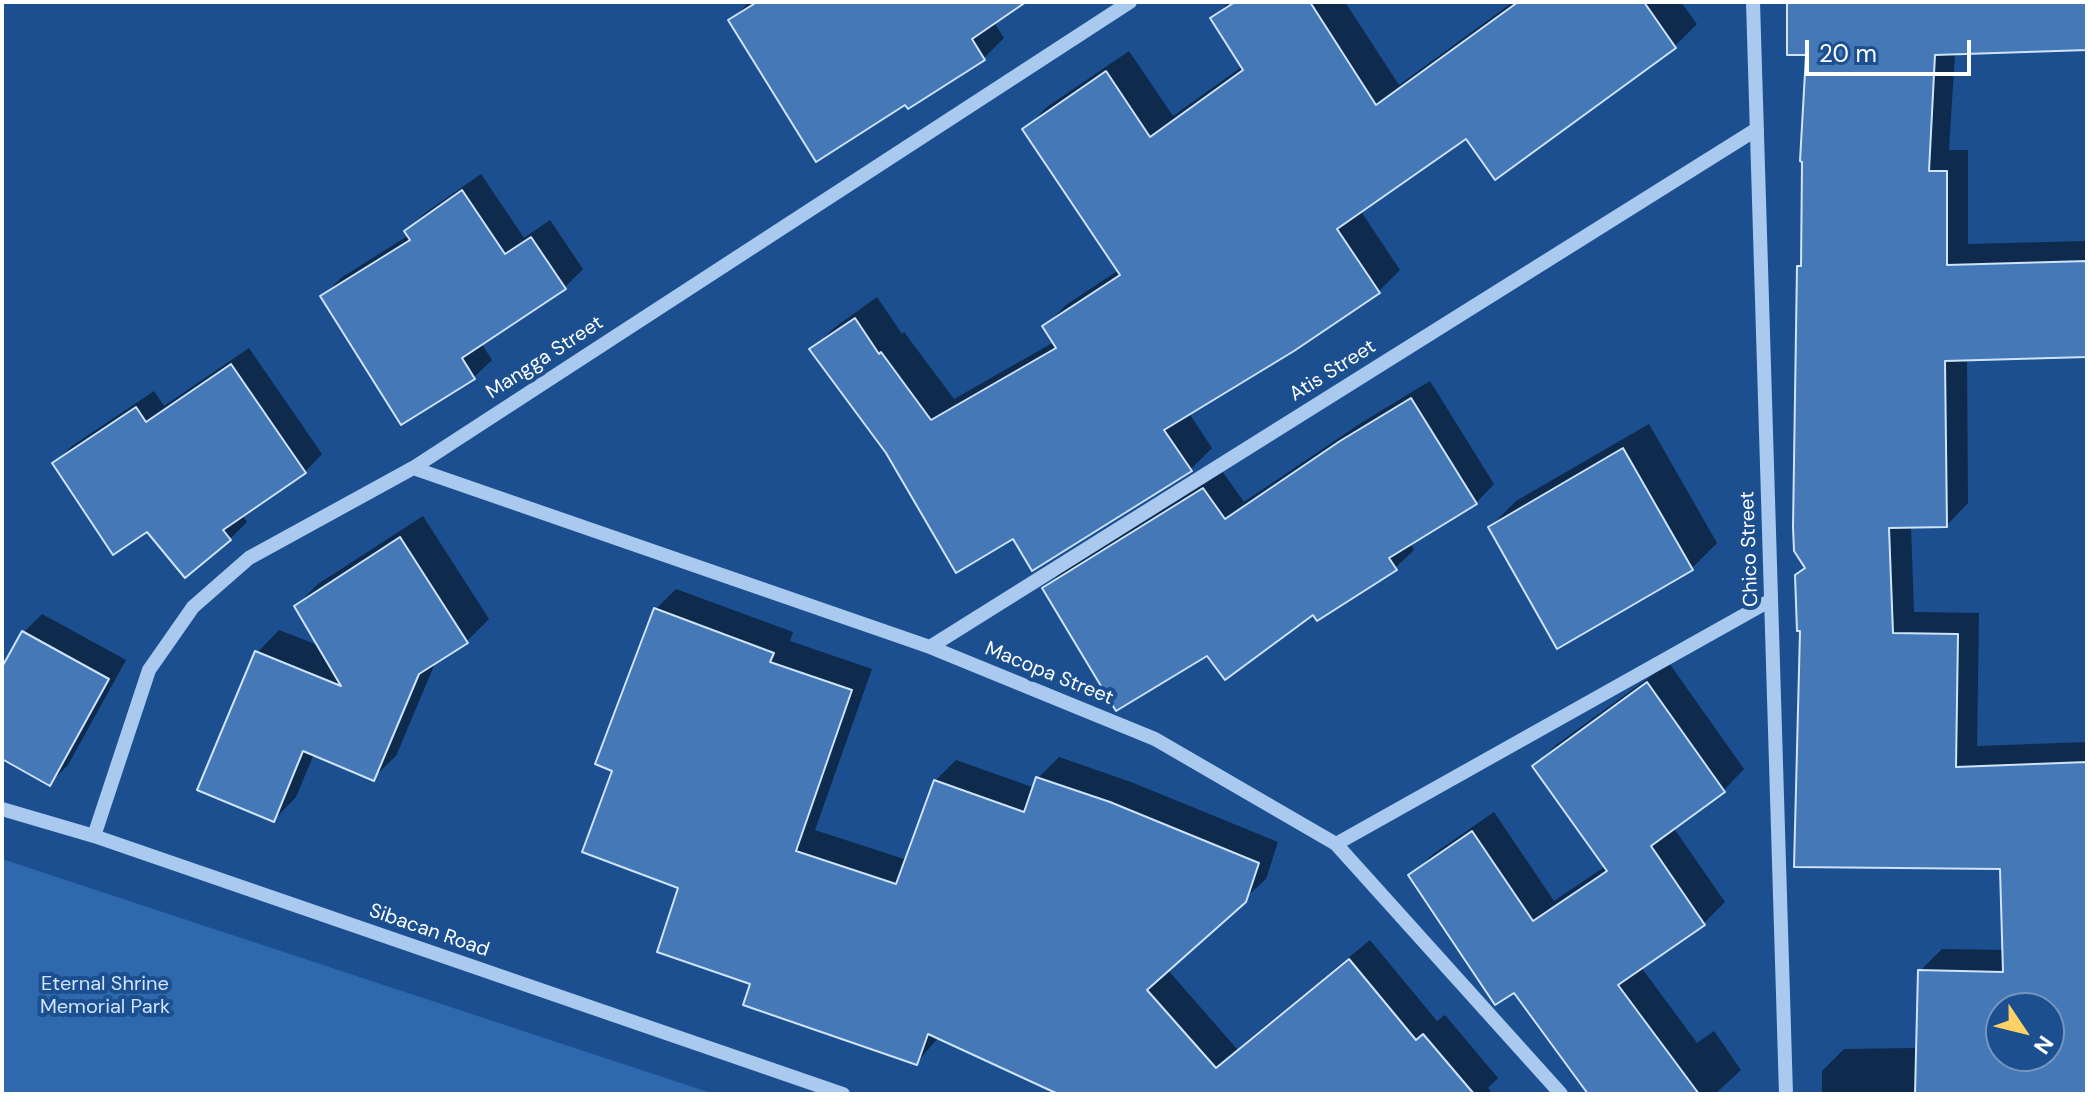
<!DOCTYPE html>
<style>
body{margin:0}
#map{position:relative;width:2089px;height:1096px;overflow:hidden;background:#1b4f8f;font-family:"DM Sans",sans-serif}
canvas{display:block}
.frame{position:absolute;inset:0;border:4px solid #fff;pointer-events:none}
.north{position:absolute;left:1985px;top:992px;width:80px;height:80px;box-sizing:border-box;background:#1b4f8f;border:2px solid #7695bc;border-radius:50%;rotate:125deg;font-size:22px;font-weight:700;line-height:32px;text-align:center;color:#fff}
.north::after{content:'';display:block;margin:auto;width:28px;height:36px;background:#ffd166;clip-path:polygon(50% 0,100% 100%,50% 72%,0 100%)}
.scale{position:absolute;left:1805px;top:40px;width:166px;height:36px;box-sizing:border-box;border:4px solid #fff;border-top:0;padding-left:10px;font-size:24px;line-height:28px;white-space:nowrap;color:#fff;-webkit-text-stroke:6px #1b4f8f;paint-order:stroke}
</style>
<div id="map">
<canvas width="2089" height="1096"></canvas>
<div class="frame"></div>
<div class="north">N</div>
<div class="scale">20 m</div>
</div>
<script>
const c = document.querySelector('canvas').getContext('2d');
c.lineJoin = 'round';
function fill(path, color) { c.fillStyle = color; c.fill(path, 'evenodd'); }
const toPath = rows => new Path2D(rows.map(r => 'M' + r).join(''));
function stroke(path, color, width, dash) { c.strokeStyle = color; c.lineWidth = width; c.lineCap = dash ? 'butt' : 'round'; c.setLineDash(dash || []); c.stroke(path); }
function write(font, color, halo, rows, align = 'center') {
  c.font = font + ' "DM Sans",sans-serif'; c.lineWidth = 8; c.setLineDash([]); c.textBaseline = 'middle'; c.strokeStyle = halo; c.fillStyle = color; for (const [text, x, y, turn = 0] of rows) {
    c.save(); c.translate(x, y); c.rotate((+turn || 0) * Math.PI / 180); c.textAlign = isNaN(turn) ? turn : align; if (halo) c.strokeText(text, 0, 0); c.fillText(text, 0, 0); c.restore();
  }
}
const green = toPath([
 [2,859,714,1094,2,1094]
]);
const shadow = toPath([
 [749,2,1022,2,994,22,1004,38,984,58,731,21],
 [1229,2,1345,2,1399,85,1513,2,1681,2,1697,24,1675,46,1495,177,1466,136,1360,210,1400,270,1378,292,1189,413,1212,448,1191,469,1013,536,888,452,812,349,834,328,877,297,902,334,904,332,954,399,1054,342,1044,327,1066,305,1119,270,1025,129,1047,107,1129,51,1173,116,1243,66,1212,19],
 [1789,2,2087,2,2087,48,1955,53,1949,150,1968,150,1968,244,2087,241,2087,355,1967,358,1968,503,1947,525,1911,526,1914,612,1979,613,1977,746,2087,742,2087,1094,1822,1094,1822,1071,1844,1049,1918,1048,1920,971,1942,949,2004,950,2002,867,1802,629,1797,576,1806,566,1799,267,1803,264,1808,52],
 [2001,1008,2049,1008,2049,1056,2001,1056],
 [481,174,524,238,550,220,583,269,565,287,481,343,492,360,473,378,323,296,341,278,409,235,406,231,425,213],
 [249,348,322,454,305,472,242,515,247,522,230,539,148,530,54,463,72,446,154,391,164,406],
 [1430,381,1494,484,1476,503,1410,543,1414,550,1395,568,1314,613,1208,653,1045,589,1063,570,1222,471,1244,502,1361,423],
 [1649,424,1717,543,1691,569,1490,527,1516,501],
 [423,516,489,619,467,641,436,661,396,756,373,778,314,754,296,797,274,820,257,653,279,630,320,646,296,606,318,584],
 [676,589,793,632,790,641,872,669,815,830,907,860,935,781,956,760,1035,788,1038,778,1059,757,1131,782,1278,842,1266,879,1167,969,1237,1049,1370,940,1437,1021,1445,1015,1498,1078,1488,1088,1493,1094,1047,1094,1052,1089,939,1037,917,1062,753,983,681,887,615,770,656,609],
 [42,614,126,660,68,765,50,783,2,757,2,672,24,632],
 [1669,663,1744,769,1724,790,1673,827,1725,902,1704,923,1641,967,1697,1043,1714,1031,1741,1070,1715,1094,1598,1094,1514,990,1411,875,1432,855,1494,812,1554,901,1606,866,1535,766,1556,745]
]);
const building = toPath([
 [757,2,1026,2,972,39,985,60,908,109,905,105,816,162,728,20,757,2],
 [1235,2,1310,2,1376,105,1518,2,1644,2,1676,48,1495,180,1466,139,1337,229,1380,293,1294,351,1164,430,1192,471,1032,571,1013,539,956,573,886,453,809,349,855,318,879,354,881,352,931,420,1056,348,1042,326,1120,275,1022,129,1106,71,1150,137,1243,70,1210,18,1235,2],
 [1787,2,2087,2,2087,50,1935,55,1929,171,1947,171,1947,265,2087,261,2087,357,1945,361,1947,527,1889,528,1893,633,1958,634,1956,767,2087,762,2087,1094,1915,1094,1918,970,2003,972,2000,869,1794,867,1800,631,1797,631,1795,575,1805,568,1794,551,1793,527,1797,266,1801,266,1802,162,1800,161,1806,55,1787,55,1787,2],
 [2001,1008,2049,1008,2049,1056,2001,1056,2001,1008],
 [462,190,505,254,531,237,566,289,462,358,475,379,401,425,320,296,410,240,404,231,462,190],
 [231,364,306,473,223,530,231,540,185,578,147,532,113,555,52,463,136,407,146,422,231,364],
 [1411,398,1477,504,1389,558,1397,570,1317,621,1313,615,1225,680,1207,656,1116,711,1042,588,1203,488,1225,519,1340,441,1411,398],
 [1623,448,1693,570,1557,649,1488,527,1623,448],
 [400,537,468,643,419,674,374,781,303,751,274,822,197,790,255,651,341,686,294,606,400,537],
 [654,608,774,653,770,662,852,690,796,851,896,884,934,780,1024,812,1036,777,1110,802,1259,863,1246,902,1147,990,1216,1068,1349,959,1416,1040,1423,1034,1474,1094,1058,1094,928,1034,917,1065,743,1005,750,984,657,952,678,888,582,852,612,771,595,764,654,608],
 [22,631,109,679,50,786,2,759,2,667,22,631],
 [1647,682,1725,792,1651,846,1705,925,1618,985,1699,1094,1588,1094,1514,993,1495,1005,1408,875,1472,831,1533,921,1607,871,1532,766,1647,682]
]);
const minor = toPath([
 [1753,2,1786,1094],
 [413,468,930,647,1155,739,1336,844,1561,1094],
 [930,647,1757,129],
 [2,809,94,836,843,1094],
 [94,836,149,670,193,607,249,558,413,468,1130,2],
 [1336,844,1771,600]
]);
const streetNames = [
 ["Mangga Street",545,358,-33],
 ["Atis Street",1333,371,-32],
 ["Chico Street",1750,549,-92],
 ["Macopa Street",1049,674,22],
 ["Sibacan Road",429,931,19]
];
const parkNames = [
 ["Eternal Shrine",105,985],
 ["Memorial Park",105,1008]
];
fill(green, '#2e69ad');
fill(shadow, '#0007');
fill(building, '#4478b7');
stroke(building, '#cfe3fa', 2);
stroke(minor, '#a9c9ee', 14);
write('20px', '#fff', '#1b4f8f', streetNames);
write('20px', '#cfe3fa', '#1b4f8f', parkNames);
</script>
